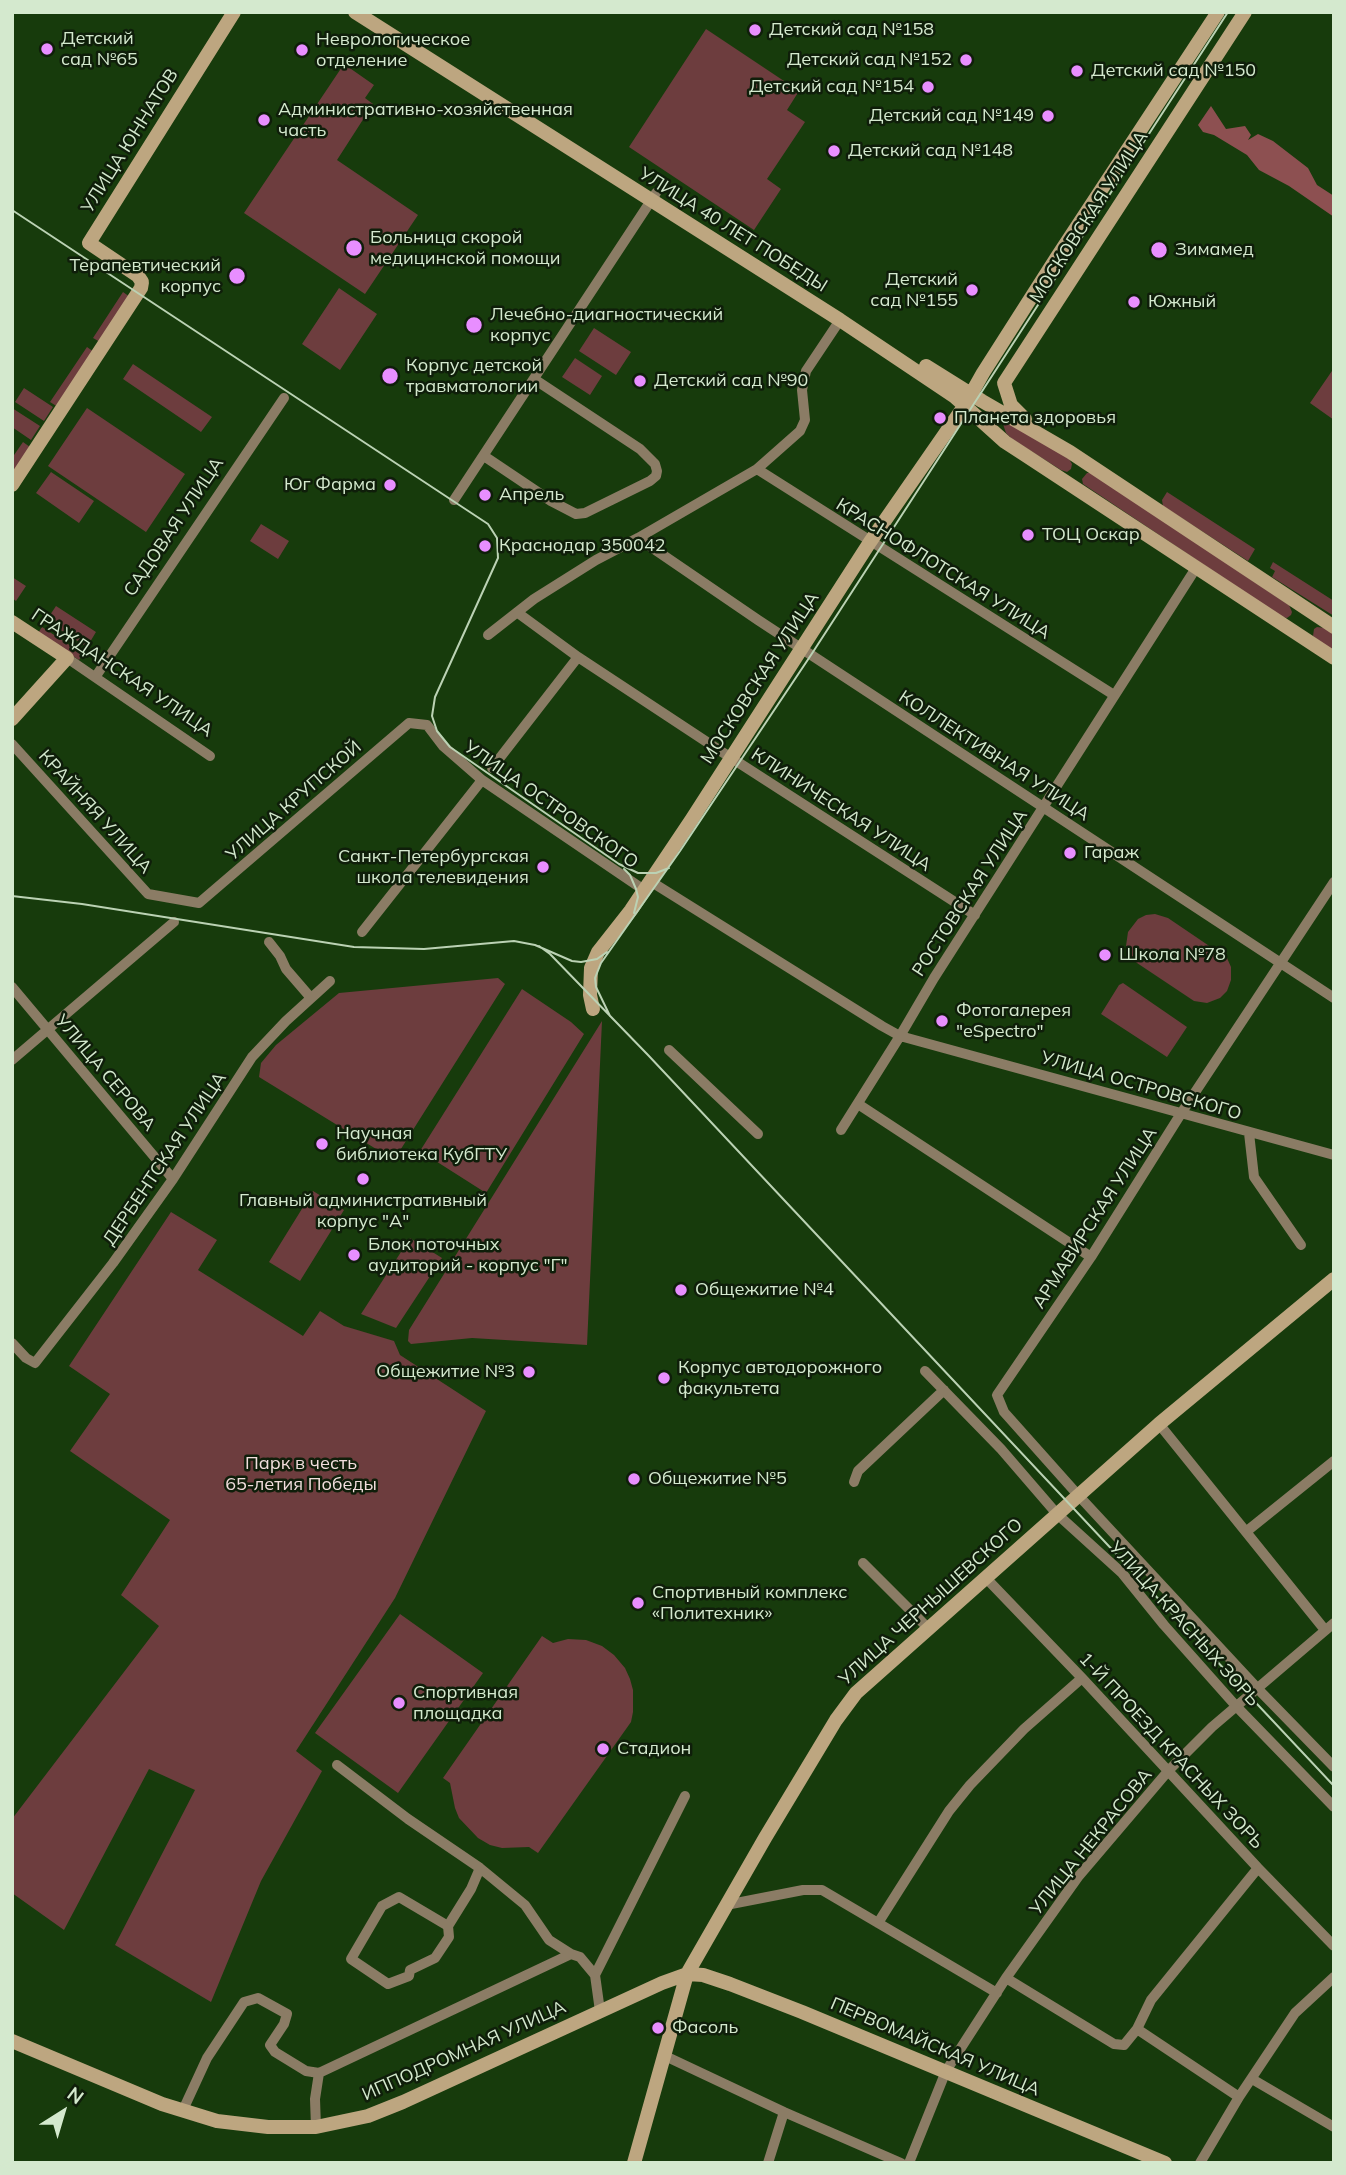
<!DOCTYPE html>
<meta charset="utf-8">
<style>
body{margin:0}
#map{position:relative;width:1346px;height:2175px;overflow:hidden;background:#173b0c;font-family:Mulish,sans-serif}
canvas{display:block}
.frame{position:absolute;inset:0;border:14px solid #d4e9ce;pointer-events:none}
.north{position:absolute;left:28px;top:2077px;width:70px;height:70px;-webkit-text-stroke:5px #0f1e0a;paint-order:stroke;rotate:37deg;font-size:19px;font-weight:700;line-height:28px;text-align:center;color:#d4e9ce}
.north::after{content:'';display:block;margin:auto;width:24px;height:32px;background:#d4e9ce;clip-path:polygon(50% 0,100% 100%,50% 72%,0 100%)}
</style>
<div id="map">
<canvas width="1346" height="2175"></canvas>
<div class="frame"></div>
<div class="north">N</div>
</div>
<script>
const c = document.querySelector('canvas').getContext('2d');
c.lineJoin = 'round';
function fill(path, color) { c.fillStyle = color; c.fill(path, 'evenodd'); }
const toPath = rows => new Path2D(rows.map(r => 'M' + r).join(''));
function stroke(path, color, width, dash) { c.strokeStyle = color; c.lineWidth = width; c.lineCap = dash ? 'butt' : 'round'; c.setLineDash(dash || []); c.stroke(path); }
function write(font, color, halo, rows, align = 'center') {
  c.font = font + ' Mulish,sans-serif'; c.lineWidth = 5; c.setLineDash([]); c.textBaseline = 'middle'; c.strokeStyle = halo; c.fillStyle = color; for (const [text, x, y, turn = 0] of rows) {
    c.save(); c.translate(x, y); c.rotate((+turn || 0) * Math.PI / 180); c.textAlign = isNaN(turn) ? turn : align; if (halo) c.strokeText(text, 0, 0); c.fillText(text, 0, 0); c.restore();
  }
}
const green = toPath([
 [706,29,799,91,787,110,805,122,767,179,781,189,754,230,629,147],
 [344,64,374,85,365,98,373,104,337,160,418,215,365,294,244,213],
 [339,288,377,314,340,370,302,344],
 [123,292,130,297,100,342,93,338],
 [594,328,631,352,616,375,579,351],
 [87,347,94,352,58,407,50,402],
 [575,358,602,376,590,395,562,377],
 [133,364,212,417,201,432,123,379],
 [1334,368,1334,420,1310,403],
 [24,388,53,407,44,421,15,402],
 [12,408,40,426,31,440,12,427],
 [87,408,185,474,146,532,48,466],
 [1006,419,1069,459,1072,464,1071,469,1067,472,1061,470,1012,439,1006,433,1002,421],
 [23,442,30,447,12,473,12,458],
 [51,472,94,501,79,523,36,493],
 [1087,473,1092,473,1289,605,1292,612,1291,615,1287,618,1282,617,1083,484,1082,479],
 [1167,492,1255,549,1248,561,1163,506,1162,500],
 [261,524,289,541,278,559,250,541],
 [1273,562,1334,601,1334,616,1272,577,1275,571,1270,568],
 [12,577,26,586,16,601,12,598],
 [56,606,96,632,87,647,46,621],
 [42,627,83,654,79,660,38,633],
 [1317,627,1325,628,1334,634,1334,652,1313,636,1314,629],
 [1155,914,1168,918,1227,958,1231,967,1231,980,1227,991,1220,998,1207,1003,1194,1001,1131,959,1126,946,1128,932,1138,919,1146,915],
 [498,978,505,984,394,1160,259,1077,261,1063,276,1045,339,993],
 [1123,983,1187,1027,1167,1057,1101,1014,1119,985],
 [522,989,571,1022,584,1034,486,1193,420,1151],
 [602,1021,587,1345,472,1338,411,1344,408,1341,409,1330],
 [313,1191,344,1210,300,1281,269,1262],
 [171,1212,217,1240,198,1270,303,1336,320,1311,344,1326,394,1341,400,1355,486,1411,395,1598,296,1751,322,1771,261,1881,211,2002,115,1945,195,1790,149,1769,64,1930,12,1893,12,1819,159,1626,121,1595,170,1520,70,1451,110,1394,69,1366],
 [410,1238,442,1258,396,1328,361,1314],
 [400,1614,483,1673,398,1793,315,1733],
 [542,1636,553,1643,568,1639,586,1640,602,1646,614,1655,625,1668,630,1679,633,1690,633,1712,631,1722,538,1853,529,1847,502,1848,490,1845,478,1838,459,1818,455,1808,450,1783,443,1778]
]);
const forest = toPath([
 [1211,106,1226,129,1245,126,1251,135,1248,140,1258,134,1273,141,1308,168,1317,185,1334,196,1334,217,1289,186,1259,170,1247,155,1214,135,1203,132,1198,125]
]);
const street = toPath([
 [484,456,551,501,576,514,585,513,650,481,656,476,657,471,655,464,640,449,534,379],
 [757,469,1114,695],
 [454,500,656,193],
 [638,538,758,620,1334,998],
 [518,613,578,657,719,750,975,915],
 [488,635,534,599,596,560,638,538,757,469,800,431,805,420,802,390,806,371,840,320],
 [67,658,210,756],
 [96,676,284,398],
 [12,744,148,894,199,903,409,723,427,725,443,746,482,780,644,890],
 [492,768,578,657],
 [650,881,882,1026,900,1036,1334,1155],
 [1334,882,1182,1112,1091,1257,997,1395,1004,1412,1078,1495,1258,1689,1334,1767],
 [362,932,482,780],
 [269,942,280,956,286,969,311,998],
 [12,987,173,1179],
 [669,1050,758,1134],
 [12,1060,174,922],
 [858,1104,1091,1257],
 [841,1130,900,1036,934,978,1196,568],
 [1249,1133,1254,1177,1301,1245],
 [12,1343,26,1358,35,1363,113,1263,173,1179,252,1057,286,1021,330,981],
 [925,1371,1001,1449,1057,1514,1122,1573,1164,1625,1236,1706,1334,1807],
 [1159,1424,1325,1630],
 [854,1482,858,1471,944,1390],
 [1247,1531,1334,1461],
 [863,1563,928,1628],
 [985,1577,1082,1678,1258,1868,1334,1946],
 [337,1765,408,1819,480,1868,525,1905,549,1940,571,1954],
 [726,1905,803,1890,822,1890,997,1993],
 [878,1923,949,1811,970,1785,1024,1729,1082,1678],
 [448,1926,399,1897,382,1906,351,1959,388,1984,409,1976,410,1970,435,1958,449,1937,448,1926,471,1889,480,1868],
 [1006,1978,1114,2044,1124,2045,1137,2029,1239,2097],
 [600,2011,595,1975,685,1796],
 [1137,2029,1151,2000,1258,1868],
 [663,2055,784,2112,901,2163],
 [1252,2079,1334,2127],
 [183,2110,207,2058,244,2002,258,1998,287,2014,284,2024,270,2045,275,2052,306,2071,319,2073],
 [316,2127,315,2099,319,2073,571,1954,580,1957,595,1975],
 [768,2163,784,2112],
 [909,2163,946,2071,1006,1978,1078,1877,1169,1770,1212,1727,1334,1623],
 [1200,2163,1239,2097,1295,2013,1334,1977]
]);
const secondary = toPath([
 [355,12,840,320,955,397,1005,442,1025,455,1334,658],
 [926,366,982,401,1070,452,1334,627],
 [1025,419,1011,405,1004,383,1245,12],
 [12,485,141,288,142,282,138,276,89,243,234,12],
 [12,622,67,658,12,719],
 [593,1009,590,995,591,968,598,952,631,910,692,819,870,542,965,405,983,373,1057,257,1218,12],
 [12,2041,162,2104,217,2121,268,2127,316,2127,368,2116,403,2102,662,1983,687,1974,703,1975,730,1984,802,2012,1165,2163],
 [634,2163,687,1974,765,1838,836,1720,856,1693,1159,1424,1334,1279]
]);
const tram = toPath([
 [12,210,488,524,497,538,498,558,435,697,432,716,437,731,450,747,619,864,638,873,656,873,669,868],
 [624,869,630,875,636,889,638,897,634,913],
 [12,896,82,904,354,947,424,949,514,941,535,945,572,961,581,962,597,959,607,952],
 [539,946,550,954,648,1055,1334,1786],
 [610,1016,596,987,595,978,601,963,680,851,811,655,1228,12]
]);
const markers = [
 [755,30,7,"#e88eff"],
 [47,49,7,"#e88eff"],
 [302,50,7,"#e88eff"],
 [966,60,7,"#e88eff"],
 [1077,71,7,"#e88eff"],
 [928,87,7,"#e88eff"],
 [1048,116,7,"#e88eff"],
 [264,120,7,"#e88eff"],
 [834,151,7,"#e88eff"],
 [354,248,9,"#e88eff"],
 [1159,250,9,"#e88eff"],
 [237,276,9,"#e88eff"],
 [972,290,7,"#e88eff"],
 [1134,302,7,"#e88eff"],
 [474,325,9,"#e88eff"],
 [390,376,9,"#e88eff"],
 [640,381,7,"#e88eff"],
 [940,418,7,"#e88eff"],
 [390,485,7,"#e88eff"],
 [485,495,7,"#e88eff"],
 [1028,535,7,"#e88eff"],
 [485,546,7,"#e88eff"],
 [1070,853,7,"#e88eff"],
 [543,867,7,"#e88eff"],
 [1105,955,7,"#e88eff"],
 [942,1021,7,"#e88eff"],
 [322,1144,7,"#e88eff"],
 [363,1179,7,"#e88eff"],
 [354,1255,7,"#e88eff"],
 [681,1290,7,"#e88eff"],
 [529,1372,7,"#e88eff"],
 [664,1378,7,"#e88eff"],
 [634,1479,7,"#e88eff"],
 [638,1603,7,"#e88eff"],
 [399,1703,7,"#e88eff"],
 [603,1749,7,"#e88eff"],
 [658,2028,7,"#e88eff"]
];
const poiNames = [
 ["Детский сад №158",769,30],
 ["Детский",61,39],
 ["сад №65",61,60],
 ["Неврологическое",316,40],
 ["отделение",316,61],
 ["Детский сад №152",952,60,"right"],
 ["Детский сад №150",1091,71],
 ["Детский сад №154",914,87,"right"],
 ["Административно-хозяйственная",278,110],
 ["часть",278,131],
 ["Детский сад №149",1034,116,"right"],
 ["Детский сад №148",848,151],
 ["Больница скорой",370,238],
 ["медицинской помощи",370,259],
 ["Зимамед",1175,250],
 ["Терапевтический",221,266,"right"],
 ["корпус",221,287,"right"],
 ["Детский",958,280,"right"],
 ["сад №155",958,301,"right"],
 ["Южный",1148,302],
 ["Лечебно-диагностический",490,315],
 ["корпус",490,336],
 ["Корпус детской",406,366],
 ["травматологии",406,387],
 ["Детский сад №90",654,381],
 ["Планета здоровья",954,418],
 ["Юг Фарма",376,485,"right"],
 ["Апрель",499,495],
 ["ТОЦ Оскар",1042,535],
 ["Краснодар 350042",499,546],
 ["Гараж",1084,853],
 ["Санкт-Петербургская",529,857,"right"],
 ["школа телевидения",529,878,"right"],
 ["Школа №78",1119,955],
 ["Фотогалерея",956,1011],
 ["\"eSpectro\"",956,1032],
 ["Научная",336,1134],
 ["библиотека КубГТУ",336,1155],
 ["Главный административный",363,1201,"center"],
 ["корпус \"А\"",363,1222,"center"],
 ["Блок поточных",368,1245],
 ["аудиторий - корпус \"Г\"",368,1266],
 ["Общежитие №4",695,1290],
 ["Корпус автодорожного",678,1368],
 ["факультета",678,1389],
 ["Общежитие №3",515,1372,"right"],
 ["Общежитие №5",648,1479],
 ["Спортивный комплекс",652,1593],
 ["«Политехник»",652,1614],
 ["Спортивная",413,1693],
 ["площадка",413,1714],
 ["Стадион",617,1749],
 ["Фасоль",672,2028]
];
const streetNames = [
 ["УЛИЦА ЮННАТОВ",130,141,-58],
 ["МОСКОВСКАЯ УЛИЦА",1089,217,-57],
 ["УЛИЦА 40 ЛЕТ ПОБЕДЫ",733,230,32],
 ["САДОВАЯ УЛИЦА",174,527,-56],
 ["КРАСНОФЛОТСКАЯ УЛИЦА",943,569,32],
 ["ГРАЖДАНСКАЯ УЛИЦА",122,673,34],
 ["МОСКОВСКАЯ УЛИЦА",760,678,-57],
 ["КОЛЛЕКТИВНАЯ УЛИЦА",994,756,33],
 ["УЛИЦА КРУПСКОЙ",294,801,-41],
 ["УЛИЦА ОСТРОВСКОГО",551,805,35],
 ["КЛИНИЧЕСКАЯ УЛИЦА",841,810,33],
 ["КРАЙНЯЯ УЛИЦА",95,812,48],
 ["РОСТОВСКАЯ УЛИЦА",970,893,-57],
 ["УЛИЦА СЕРОВА",105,1073,50],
 ["УЛИЦА ОСТРОВСКОГО",1141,1086,16],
 ["ДЕРБЕНТСКАЯ УЛИЦА",165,1159,-56],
 ["АРМАВИРСКАЯ УЛИЦА",1095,1218,-57],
 ["УЛИЦА ЧЕРНЫШЕВСКОГО",931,1602,-42],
 ["УЛИЦА КРАСНЫХ ЗОРЬ",1184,1624,48],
 ["1-Й ПРОЕЗД КРАСНЫХ ЗОРЬ",1171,1751,47],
 ["УЛИЦА НЕКРАСОВА",1091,1842,-51],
 ["ПЕРВОМАЙСКАЯ УЛИЦА",935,2047,23],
 ["ИППОДРОМНАЯ УЛИЦА",464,2051,-24]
];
const parkNames = [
 ["Парк в честь",301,1464],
 ["65-летия Победы",301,1485]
];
fill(green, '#6d3d3e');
fill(forest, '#8d5051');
stroke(street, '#8b7c65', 10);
stroke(secondary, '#bda680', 14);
stroke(tram, '#bbd2b4', 2);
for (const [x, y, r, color] of markers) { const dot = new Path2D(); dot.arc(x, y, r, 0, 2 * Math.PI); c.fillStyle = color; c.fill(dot); stroke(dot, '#0f1e0a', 2.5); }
write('18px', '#d4e9ce', '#0f1e0a', poiNames, 'left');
write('18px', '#d4e9ce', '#0f1e0a', streetNames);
write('18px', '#f2dedd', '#0f1e0a', parkNames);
</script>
